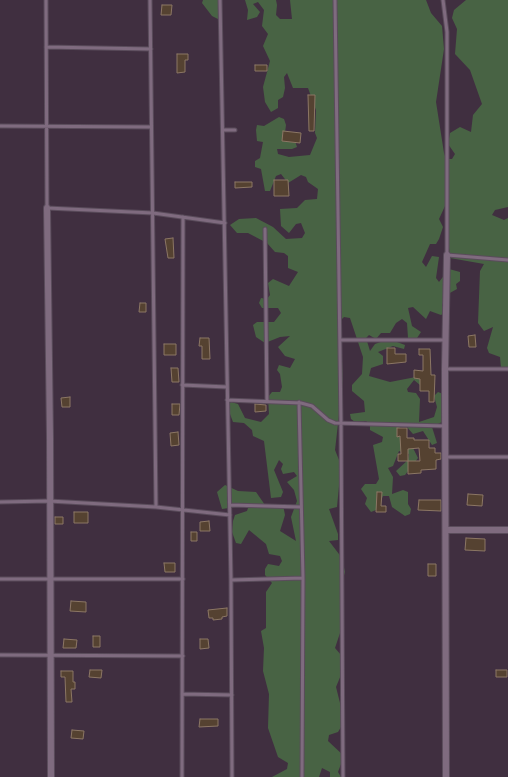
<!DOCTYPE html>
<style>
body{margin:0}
canvas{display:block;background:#402f40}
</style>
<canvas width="508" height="777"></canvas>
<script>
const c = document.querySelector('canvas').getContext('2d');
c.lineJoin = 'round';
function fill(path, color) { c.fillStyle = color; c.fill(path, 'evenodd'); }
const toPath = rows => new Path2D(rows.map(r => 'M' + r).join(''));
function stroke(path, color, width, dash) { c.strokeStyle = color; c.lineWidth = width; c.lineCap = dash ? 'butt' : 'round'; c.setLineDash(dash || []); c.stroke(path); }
const green = toPath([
 [203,0,220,0,218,19,212,16,202,3],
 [245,0,276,0,277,5,276,15,280,19,292,19,290,0,426,0,431,13,442,26,444,49,436,102,444,153,446,159,452,159,455,154,448,144,450,133,460,127,471,132,473,115,482,104,470,70,455,54,457,29,452,18,454,10,466,0,508,0,508,207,495,210,492,215,504,220,508,218,508,371,501,368,500,357,489,353,487,348,493,327,484,331,478,323,480,271,484,264,450,258,445,206,439,219,443,227,439,239,436,244,430,244,422,262,426,267,432,256,439,257,436,278,439,282,449,269,460,272,460,281,456,284,457,289,448,294,442,305,445,312,441,315,430,311,426,319,413,307,408,308,412,326,421,332,415,341,408,338,407,323,402,319,396,323,390,333,381,333,376,339,369,335,366,338,370,351,375,344,389,339,405,345,404,349,393,346,378,352,383,356,383,364,371,368,369,376,390,382,416,377,421,379,420,385,414,380,407,389,408,392,416,393,420,399,419,422,434,417,437,407,434,396,438,392,443,394,442,422,432,427,437,443,432,445,423,431,413,434,406,426,401,425,398,430,402,446,413,448,418,458,405,475,400,476,396,471,408,460,409,454,399,451,393,466,388,468,393,477,392,494,403,490,408,492,408,504,411,509,410,514,405,516,392,507,389,496,383,496,376,510,371,512,365,504,367,498,361,489,365,484,376,484,379,479,373,445,382,442,383,437,370,430,370,424,366,421,355,422,351,419,350,414,365,412,364,401,352,391,352,385,362,374,363,357,350,318,344,317,340,321,343,380,335,450,341,465,337,507,329,509,338,534,338,540,329,541,342,558,345,572,342,582,343,624,335,648,341,655,343,670,336,687,343,715,341,727,338,732,329,735,328,741,344,756,338,772,341,777,330,777,330,772,322,768,319,777,272,777,287,769,288,763,278,757,268,728,269,694,263,671,264,648,261,631,266,628,266,592,272,583,265,575,265,569,268,564,279,566,282,561,280,556,269,554,266,544,249,530,241,544,236,543,232,532,233,521,235,515,247,511,249,505,222,509,217,492,225,485,238,491,256,492,265,505,283,505,285,515,280,531,296,541,291,517,297,501,294,490,287,482,297,476,294,472,283,474,281,469,283,464,279,460,274,470,283,492,281,497,271,498,264,441,253,436,252,430,244,423,233,422,227,406,231,402,238,404,245,418,261,422,269,414,268,397,272,392,280,392,282,387,280,374,277,370,279,365,290,368,295,359,285,356,278,347,290,336,280,337,265,343,256,337,253,325,257,322,274,322,281,313,278,308,262,308,259,303,261,298,267,299,270,295,268,283,273,279,289,286,298,272,288,268,288,256,284,253,275,252,267,243,248,233,237,233,230,225,239,219,256,218,273,227,286,239,302,238,305,233,301,223,296,224,289,233,281,226,280,209,297,208,305,200,317,199,318,189,308,182,306,177,301,175,288,183,281,174,276,176,270,191,265,191,261,169,255,167,255,161,260,158,263,142,257,141,256,130,257,125,264,126,279,117,284,119,286,125,284,140,295,141,297,147,292,149,277,149,278,154,289,157,310,155,317,138,315,133,316,110,308,88,293,88,287,73,284,77,285,88,283,97,278,100,278,108,271,112,265,102,263,87,270,61,263,46,268,34,262,26,264,10,258,2,253,4,260,12,257,17,247,20,248,10]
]);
const building = toPath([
 [162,5,172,5,171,15,161,15,162,5],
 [177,54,188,54,188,60,185,60,185,72,177,73,177,54],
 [255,65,267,65,267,71,255,71,255,65],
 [308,95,315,95,314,131,309,131,308,95],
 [283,131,301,133,300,143,282,141,283,131],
 [274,180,288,180,289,196,274,196,274,180],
 [235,182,252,182,252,187,235,188,235,182],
 [173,238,174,258,168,258,165,239,173,238],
 [140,303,146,303,146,312,139,312,140,303],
 [475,335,476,347,469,347,468,336,475,335],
 [200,338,209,338,210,359,202,359,202,346,199,346,200,338],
 [164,344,176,344,176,355,164,355,164,344],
 [387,348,395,348,395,354,406,354,406,362,387,364,387,348],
 [419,349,430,349,431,375,435,375,434,402,429,402,429,391,420,391,420,379,414,378,414,370,423,371,423,355,419,355,419,349],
 [171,368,178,368,179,382,172,382,171,368],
 [70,397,70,407,62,407,61,398,70,397],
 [172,404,180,404,179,415,172,415,172,404],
 [255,404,266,405,266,411,255,412,255,404],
 [397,428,407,428,407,438,414,438,414,440,429,440,429,448,435,448,435,453,441,453,441,459,436,460,436,469,421,470,421,473,408,474,408,461,420,461,419,448,408,449,408,461,398,461,398,454,401,454,400,436,397,437,397,428],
 [178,432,179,445,171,446,170,433,178,432],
 [377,492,382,492,381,506,386,506,386,512,376,512,377,492],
 [468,494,483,495,482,506,467,505,468,494],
 [419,500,441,500,441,511,418,510,419,500],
 [74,512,88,512,88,523,74,523,74,512],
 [55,517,63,517,63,524,55,524,55,517],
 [209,521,210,531,200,531,200,522,209,521],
 [191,532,197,532,197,541,191,541,191,532],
 [466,538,485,539,485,551,465,550,466,538],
 [164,563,175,563,175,572,165,572,164,563],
 [428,564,436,564,436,576,428,576,428,564],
 [71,601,86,602,86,612,70,611,71,601],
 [227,608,227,616,222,617,222,619,213,620,213,618,209,618,208,610,227,608],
 [93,636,100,636,100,647,93,647,93,636],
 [64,639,77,640,76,648,63,648,64,639],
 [200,639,208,639,209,648,200,649,200,639],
 [90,670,102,670,101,678,89,677,90,670],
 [496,670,507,670,507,677,496,677,496,670],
 [61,671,73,671,73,682,75,682,75,689,71,689,72,702,66,702,65,677,61,677,61,671],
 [200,719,218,719,218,726,199,727,200,719],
 [72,730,84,731,83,739,71,738,72,730]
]);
const service = toPath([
 [46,0,47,208,153,213,225,223],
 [150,0,156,507],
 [220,0,231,580,232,777],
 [335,0,341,424,343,777],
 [443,0,447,32,447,255,508,260],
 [46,47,151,49],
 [0,126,151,127],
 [223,130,235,130],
 [265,229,267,401],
 [340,340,446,340],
 [446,369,508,369],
 [182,385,227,387],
 [227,400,301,403,312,406,328,420,335,423,445,426],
 [299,402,303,578,302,777],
 [445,457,508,457],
 [0,502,49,501,156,507,230,515],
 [230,505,301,507],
 [0,579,183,579],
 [231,580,303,578],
 [0,655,183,656],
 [182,694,232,695],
 [182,777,183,217]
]);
const minor = toPath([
 [47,208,50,438,51,777],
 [446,530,508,530],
 [446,777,445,369,447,255]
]);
fill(green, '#486344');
fill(building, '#554231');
stroke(building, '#8b7664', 1);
stroke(service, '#5a4c5b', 5);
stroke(minor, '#5a4c5b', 8);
stroke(service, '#7f6b7f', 3);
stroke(minor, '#7f6b7f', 6);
</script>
